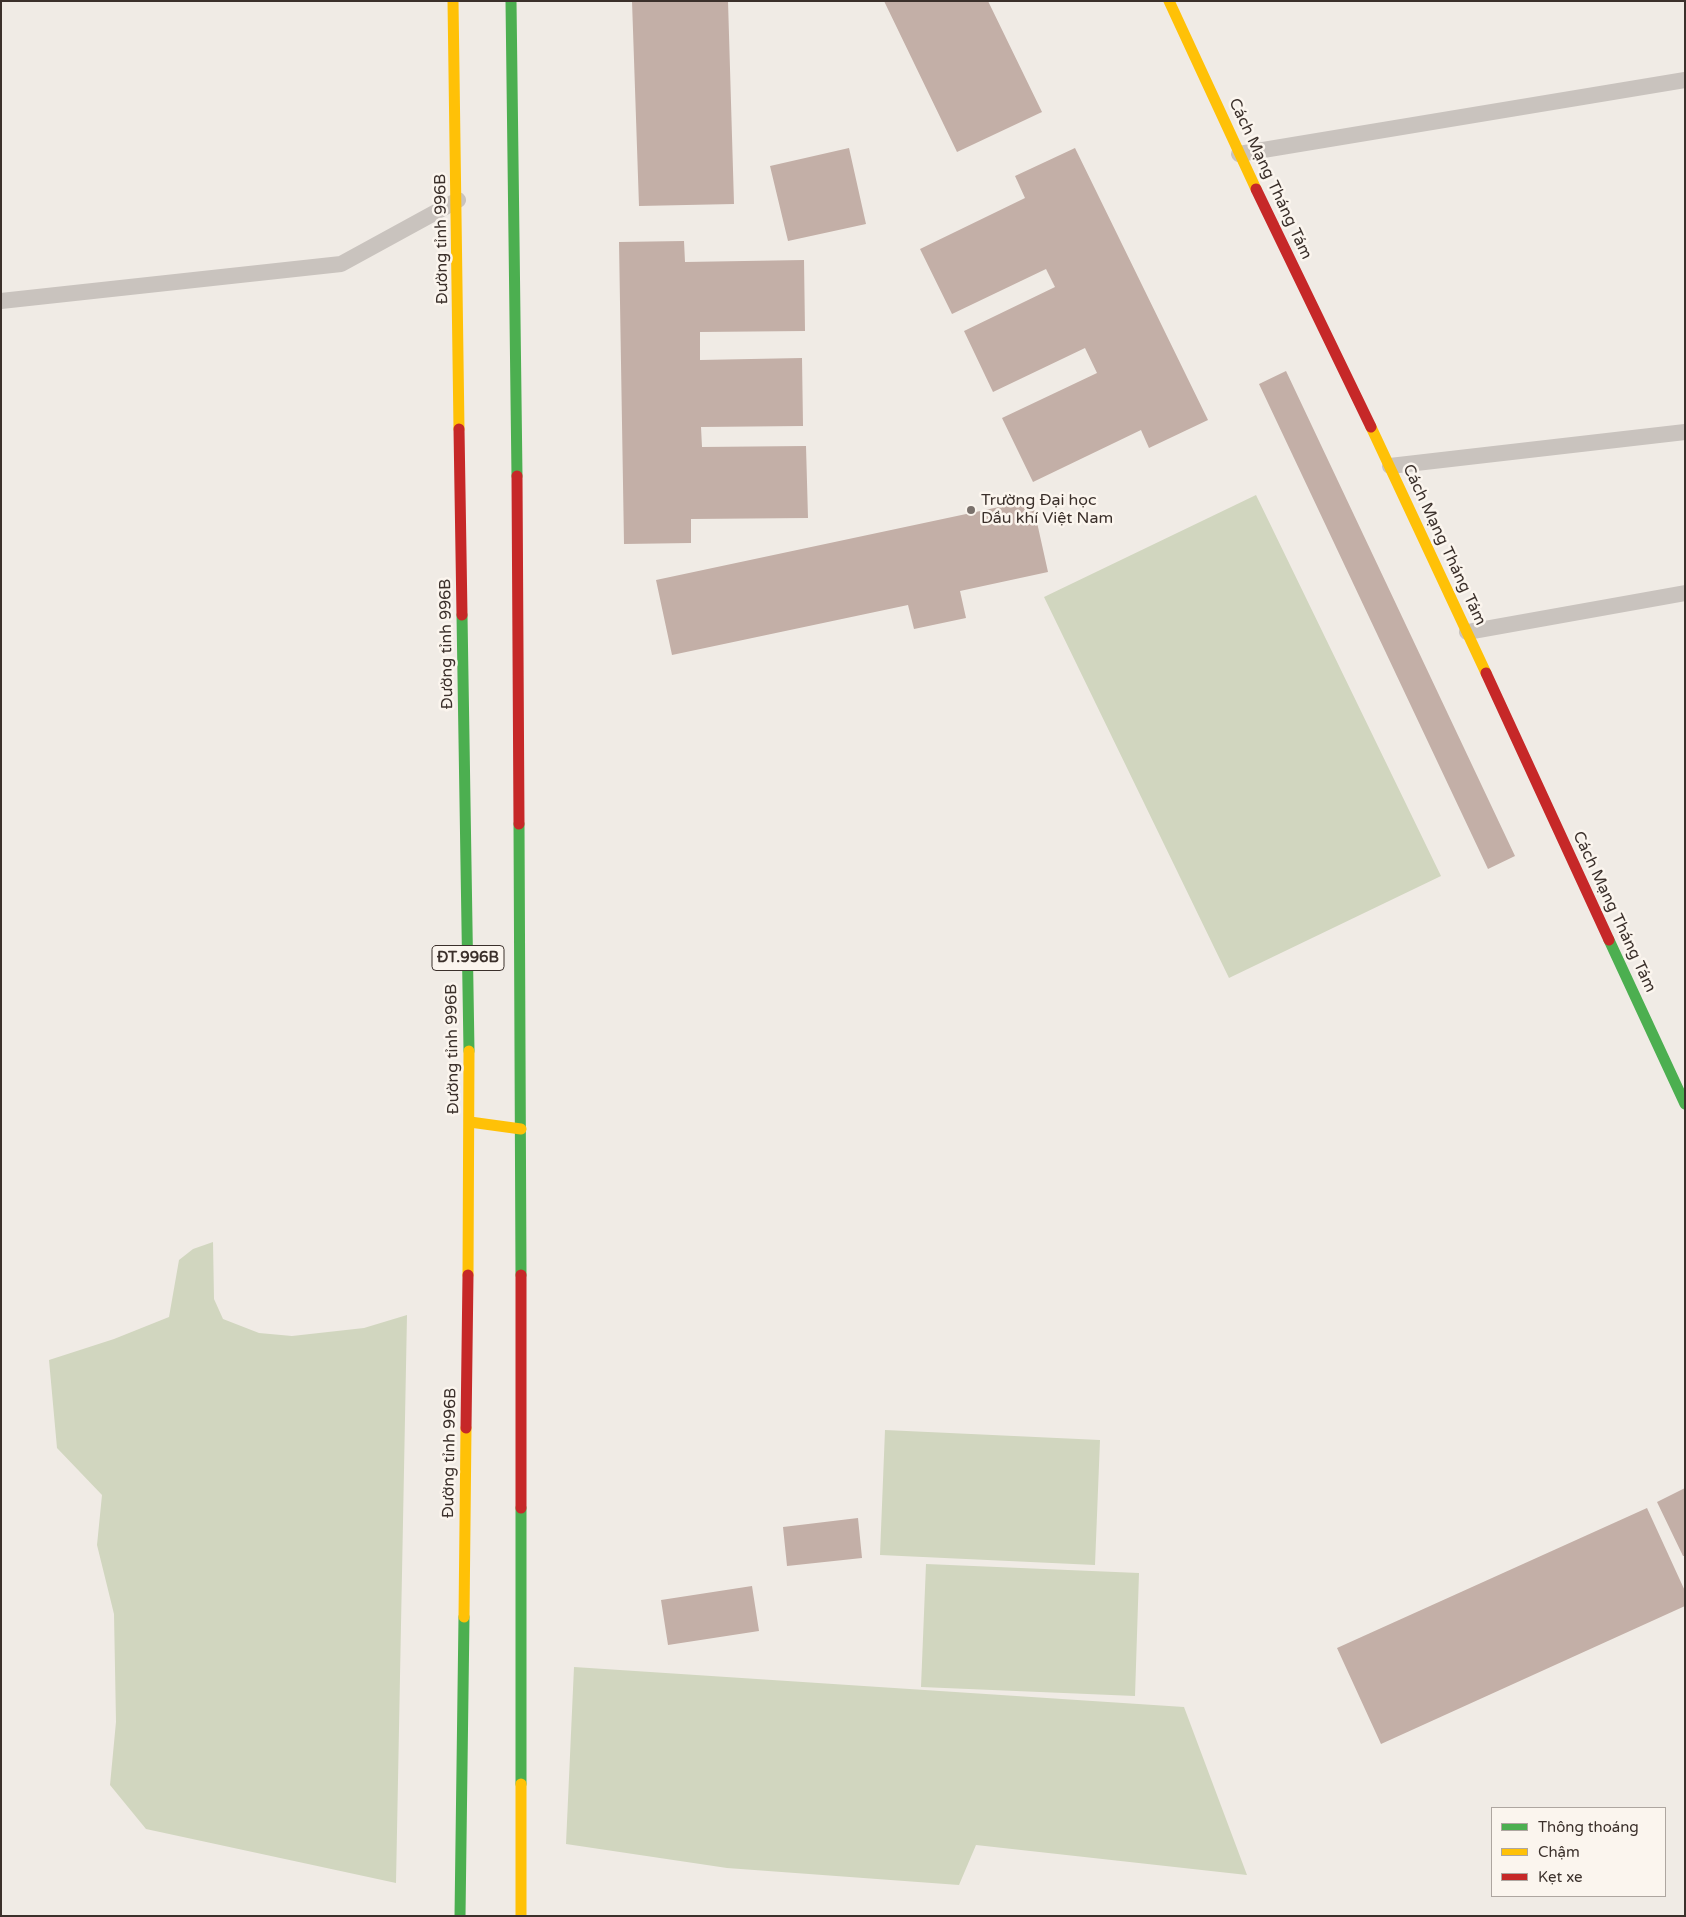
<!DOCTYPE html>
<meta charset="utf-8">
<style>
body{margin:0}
#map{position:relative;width:1686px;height:1917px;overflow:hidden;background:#f0ebe5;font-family:"Varela Round",sans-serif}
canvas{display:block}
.frame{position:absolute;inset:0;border:2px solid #3b302b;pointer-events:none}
.legend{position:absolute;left:1491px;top:1807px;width:175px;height:90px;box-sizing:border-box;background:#fbf5ee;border:1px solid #aea6a0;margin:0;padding:6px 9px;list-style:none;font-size:15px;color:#3b302b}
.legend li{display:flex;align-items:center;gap:10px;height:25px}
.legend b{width:25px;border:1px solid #aea6a0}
</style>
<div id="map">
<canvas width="1686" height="1917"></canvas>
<div class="frame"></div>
<ul class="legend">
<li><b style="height:6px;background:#4caf50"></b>Thông thoáng</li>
<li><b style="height:6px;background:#ffc107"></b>Chậm</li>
<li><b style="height:6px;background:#c62828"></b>Kẹt xe</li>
</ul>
</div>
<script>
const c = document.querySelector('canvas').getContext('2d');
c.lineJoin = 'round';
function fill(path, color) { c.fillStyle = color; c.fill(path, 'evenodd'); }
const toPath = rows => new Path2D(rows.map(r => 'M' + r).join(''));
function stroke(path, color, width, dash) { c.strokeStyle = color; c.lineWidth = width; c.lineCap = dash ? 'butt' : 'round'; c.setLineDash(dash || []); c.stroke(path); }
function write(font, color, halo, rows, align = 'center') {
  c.font = font + ' "Varela Round",sans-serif'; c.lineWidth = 5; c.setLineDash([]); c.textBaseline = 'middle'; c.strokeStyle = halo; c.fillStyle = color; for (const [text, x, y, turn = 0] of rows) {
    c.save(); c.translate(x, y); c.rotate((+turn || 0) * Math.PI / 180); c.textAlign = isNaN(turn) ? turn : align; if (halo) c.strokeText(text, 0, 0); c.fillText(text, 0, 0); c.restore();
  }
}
const green = toPath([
 [1256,495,1441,876,1229,978,1044,597],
 [213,1242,214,1299,223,1319,259,1333,292,1336,364,1328,407,1315,396,1883,146,1829,110,1785,116,1722,114,1614,97,1545,102,1495,57,1448,49,1360,114,1339,169,1317,179,1260,193,1249],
 [885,1430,1100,1440,1095,1565,880,1555],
 [926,1564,1139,1573,1135,1696,921,1687],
 [574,1667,1184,1707,1247,1875,976,1845,959,1885,727,1868,566,1844]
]);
const building = toPath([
 [632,1,728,1,734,204,639,206],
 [884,1,988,1,1042,112,957,152],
 [849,148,866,224,788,241,770,166],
 [1075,148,1208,420,1149,448,1141,430,1033,482,1002,418,1097,373,1085,348,993,392,964,331,1055,287,1046,269,952,314,920,249,1025,198,1015,176],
 [684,241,685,262,804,260,805,331,700,332,700,360,802,358,803,426,701,427,702,447,806,446,808,518,691,519,691,543,624,544,619,242],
 [1286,371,1515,856,1488,869,1259,384],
 [1032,500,1048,572,960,591,966,618,914,629,908,605,672,655,656,580],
 [1685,1488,1685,1556,1683,1556,1657,1502],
 [1647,1508,1685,1591,1685,1606,1381,1744,1337,1648],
 [858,1518,862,1558,787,1566,783,1527],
 [752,1586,759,1631,668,1645,661,1600]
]);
const lane = toPath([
 [1239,154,1685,80],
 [1,301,341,264,458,200],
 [1390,466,1685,432],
 [1467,632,1685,593]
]);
const fast = toPath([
 [511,1,517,476],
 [462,615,469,1051],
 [519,824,521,1275],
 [1609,940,1685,1104],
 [521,1508,521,1784],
 [460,1916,464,1617]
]);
const slow = toPath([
 [453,1,459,429],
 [1169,1,1256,189],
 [1371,427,1486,673],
 [470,1122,521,1129],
 [468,1275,469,1051],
 [464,1617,466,1428],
 [521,1784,521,1916]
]);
const jam = toPath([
 [1256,189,1371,427],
 [459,429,462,615],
 [517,476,519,824],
 [1486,673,1609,940],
 [521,1275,521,1508],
 [466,1428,468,1275]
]);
const markers = [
 [971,510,5,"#7a716c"]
];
const shields = [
 [468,958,72]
];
const shieldNames = [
 ["ĐT.996B",468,958]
];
const streetNames = [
 ["Cách Mạng Tháng Tám",1270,179,65],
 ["Đường tỉnh 996B",442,239,-91],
 ["Cách Mạng Tháng Tám",1444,545,65],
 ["Đường tỉnh 996B",447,644,-91],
 ["Cách Mạng Tháng Tám",1614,912,65],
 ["Đường tỉnh 996B",453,1049,-91],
 ["Đường tỉnh 996B",450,1453,-89]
];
const poiNames = [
 ["Trường Đại học",981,501],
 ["Dầu khí Việt Nam",981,519]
];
fill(green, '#d1d6bf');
fill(building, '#c3afa7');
stroke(lane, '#c9c3be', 16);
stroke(fast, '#4caf50', 11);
stroke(slow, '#ffc107', 11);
stroke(jam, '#c62828', 11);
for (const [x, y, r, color] of markers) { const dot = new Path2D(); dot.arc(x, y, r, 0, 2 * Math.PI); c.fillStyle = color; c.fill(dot); stroke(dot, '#fbf5ee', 2); }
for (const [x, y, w] of shields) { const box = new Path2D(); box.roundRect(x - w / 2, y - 12.5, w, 25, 4); c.fillStyle = '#fbf5ee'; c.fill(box); stroke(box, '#3b302b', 1); }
write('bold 15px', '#3b302b', null, shieldNames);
write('16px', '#3b302b', '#fbf5ee', streetNames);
write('16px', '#3b302b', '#fbf5ee', poiNames, 'left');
</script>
